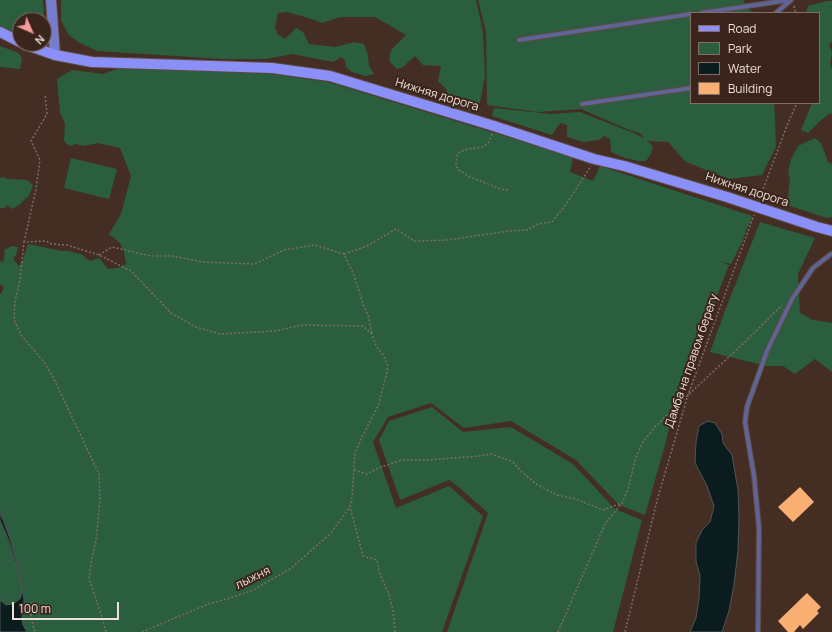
<!DOCTYPE html>
<meta charset="utf-8">
<style>
body{margin:0}
#map{position:relative;width:832px;height:632px;overflow:hidden;background:#442e24;font-family:Manrope,sans-serif}
canvas{display:block}
.legend{position:absolute;left:690px;top:12px;width:130px;height:92px;box-sizing:border-box;background:#3a241b;border:1px solid #826f67;margin:0;padding:5px 7px;list-style:none;font-size:12px;color:#eedfd8}
.legend li{display:flex;align-items:center;gap:8px;height:20px}
.legend b{width:20px;border:1px solid #826f67}
.north{position:absolute;left:12px;top:12px;width:40px;height:40px;box-sizing:border-box;background:#3a241b;border:1px solid #826f67;border-radius:50%;rotate:135deg;font-size:11px;font-weight:700;line-height:16px;text-align:center;color:#eedfd8}
.north::after{content:'';display:block;margin:auto;width:14px;height:18px;background:#f59b9d;clip-path:polygon(50% 0,100% 100%,50% 72%,0 100%)}
.scale{position:absolute;left:12px;top:602px;width:107px;height:18px;box-sizing:border-box;border:2px solid #eedfd8;border-top:0;padding-left:5px;font-size:12px;line-height:14px;white-space:nowrap;color:#eedfd8;-webkit-text-stroke:3px #3a241b;paint-order:stroke}
</style>
<div id="map">
<canvas width="832" height="632"></canvas>
<ul class="legend">
<li><b style="height:5px;background:#8a90f7"></b>Road</li>
<li><b style="height:11px;background:#2a5e3f"></b>Park</li>
<li><b style="height:11px;background:#0b1c1e"></b>Water</li>
<li><b style="height:11px;background:#f9af72"></b>Building</li>
</ul>
<div class="north">N</div>
<div class="scale">100 m</div>
</div>
<script>
const c = document.querySelector('canvas').getContext('2d');
c.lineJoin = 'round';
function fill(path, color) { c.fillStyle = color; c.fill(path, 'evenodd'); }
const toPath = rows => new Path2D(rows.map(r => 'M' + r).join(''));
function stroke(path, color, width, dash) { c.strokeStyle = color; c.lineWidth = width; c.lineCap = dash ? 'butt' : 'round'; c.setLineDash(dash || []); c.stroke(path); }
function write(font, color, halo, rows, align = 'center') {
  c.font = font + ' Manrope,sans-serif'; c.lineWidth = 4; c.setLineDash([]); c.textBaseline = 'middle'; c.strokeStyle = halo; c.fillStyle = color; for (const [text, x, y, turn = 0] of rows) {
    c.save(); c.translate(x, y); c.rotate((+turn || 0) * Math.PI / 180); c.textAlign = isNaN(turn) ? turn : align; if (halo) c.strokeText(text, 0, 0); c.fillText(text, 0, 0); c.restore();
  }
}
const green = toPath([
 [0,0,43,0,44,16,42,20,20,20,20,36,17,36,0,28],
 [61,0,476,0,483,32,485,76,478,113,445,103,447,90,438,81,441,66,423,65,415,56,403,67,397,69,389,61,391,50,406,35,375,17,340,17,322,23,312,19,287,12,278,13,275,27,278,35,285,39,296,28,303,32,309,44,335,47,354,42,364,44,368,56,369,66,374,74,366,76,352,72,346,67,345,60,341,57,333,62,292,54,267,59,222,59,97,51,78,42,69,35,61,21],
 [478,0,743,0,748,8,753,13,691,13,691,103,774,103,775,116,776,147,762,175,729,179,686,162,668,142,647,141,653,146,651,154,646,161,639,161,625,158,611,152,610,139,604,136,599,140,584,142,567,137,567,125,560,123,552,135,492,116,494,108,551,114,580,112,636,134,645,139,640,133,629,130,581,109,538,112,487,105,486,32],
 [827,1,832,1,832,41,829,44,832,53,830,63,832,69,832,116,831,113,821,120,808,133,801,130,812,103,819,103,819,65,820,59,819,56,819,13,806,13,808,6],
 [0,46,19,53,22,59,20,69,0,67],
 [123,67,271,74,328,82,573,157,570,172,593,181,600,166,752,216,751,221,746,230,743,240,731,264,719,261,729,265,702,334,688,378,675,403,665,445,645,515,619,505,576,460,511,421,464,428,431,403,388,417,373,442,396,508,449,486,483,516,442,632,27,632,23,625,22,619,22,610,24,600,19,571,11,541,0,512,0,294,1,294,4,287,0,284,0,261,3,262,5,254,4,250,12,246,18,247,16,255,13,259,19,266,23,260,26,250,28,244,62,251,68,251,81,254,90,261,99,258,108,269,118,268,126,264,124,252,120,243,109,234,121,214,131,176,120,148,98,143,83,146,75,144,69,146,64,141,65,123,60,113,57,79,72,70,103,74],
 [815,138,821,143,828,162,832,164,832,217,827,218,787,205,790,180,788,171,791,159,798,146],
 [71,158,117,169,109,199,64,188],
 [3,177,8,179,27,180,33,185,29,196,24,200,19,205,12,209,7,205,5,208,0,208,0,178],
 [760,222,815,238,798,274,800,313,813,320,832,323,832,372,815,359,795,374,783,366,766,366,710,352,726,308],
 [432,407,463,432,511,427,573,464,615,509,642,520,613,632,447,632,488,513,461,489,449,480,400,500,379,440,389,421],
 [0,520,9,543,17,568,22,590,21,596,20,599,13,604,9,605,6,605,0,600]
]);
const water = toPath([
 [708,421,715,423,722,434,723,443,732,455,738,490,739,516,738,550,734,585,729,611,722,632,690,632,696,618,699,599,700,576,696,561,696,543,702,530,710,522,714,506,707,486,695,463,696,442,699,426,708,421],
 [0,512,11,541,19,571,24,600,22,610,22,619,23,625,27,632,0,632,0,600,6,605,13,604,20,599,21,596,22,590,17,568,10,543,0,520,0,512]
]);
const building = toPath([
 [800,487,814,502,793,522,778,507],
 [807,593,821,607,817,611,819,613,803,629,800,625,794,632,788,632,778,621]
]);
const path = toPath([
 [794,6,796,13],
 [492,134,489,142,483,147,468,149,458,153,456,161,456,166,459,170,470,177,501,189,509,190],
 [759,200,788,123,797,103],
 [24,242,36,189,40,160,31,141,47,114,45,94],
 [344,254,367,246,396,229,414,241,448,240,508,231,527,230,538,224,552,222,567,203,591,166],
 [99,255,112,247,151,256,172,256,203,262,254,264,284,250,314,245,344,254,354,275,364,307,368,315,372,334],
 [354,470,367,474,378,468,403,460,429,460,479,456,491,454,513,462,522,472,536,484,557,495,576,499,603,510,622,503,628,489,636,457,643,442,654,428,688,395,746,341,782,305],
 [32,602,31,616,33,626,35,632],
 [106,632,101,614,89,579,91,564,96,540,100,500,99,474,53,377,44,362,21,335,14,320,15,301,20,280,24,242,46,241,52,244,67,245,99,255,131,271,171,313,196,327,220,334,276,331,301,325,363,326,372,334,376,346,384,356,388,367,379,404,362,437,355,453,352,497,350,507,363,556,377,560,379,572,388,592,393,610,395,632],
 [142,632,208,604,227,599,251,591,290,569,330,534,350,507],
 [558,632,605,524,622,503],
 [625,632,658,497,688,395,754,215]
]);
const service = toPath([
 [701,13,789,0],
 [776,13,791,0],
 [519,40,691,14],
 [582,104,691,88],
 [758,632,759,528,754,476,745,422,747,407,767,351,792,299,813,268,831,254]
]);
const secondary = toPath([
 [51,0,55,55]
]);
const primary = toPath([
 [0,32,20,42],
 [24,44,55,55,92,62,272,68,330,76,494,126,594,159,624,166,727,197,817,227,832,231]
]);
const streetNames = [
 ["Нижняя дорога",437,95,17],
 ["Нижняя дорога",747,190,18],
 ["Дамба на правом берегу",692,361,-71],
 ["лыжня",253,578,-26]
];
fill(green, '#2a5e3f');
fill(water, '#0b1c1e');
stroke(water, '#4f5656', 1);
fill(building, '#f9af72');
stroke(service, '#5f4a41', 6);
stroke(secondary, '#5f4a41', 12);
stroke(primary, '#5f4a41', 12);
stroke(path, '#806c63', 1.5, [2, 2]);
stroke(service, '#5f6496', 4);
stroke(secondary, '#777dcd', 10);
stroke(primary, '#8a90f7', 10);
write('12px', '#eedfd8', '#3a241b', streetNames);
</script>
